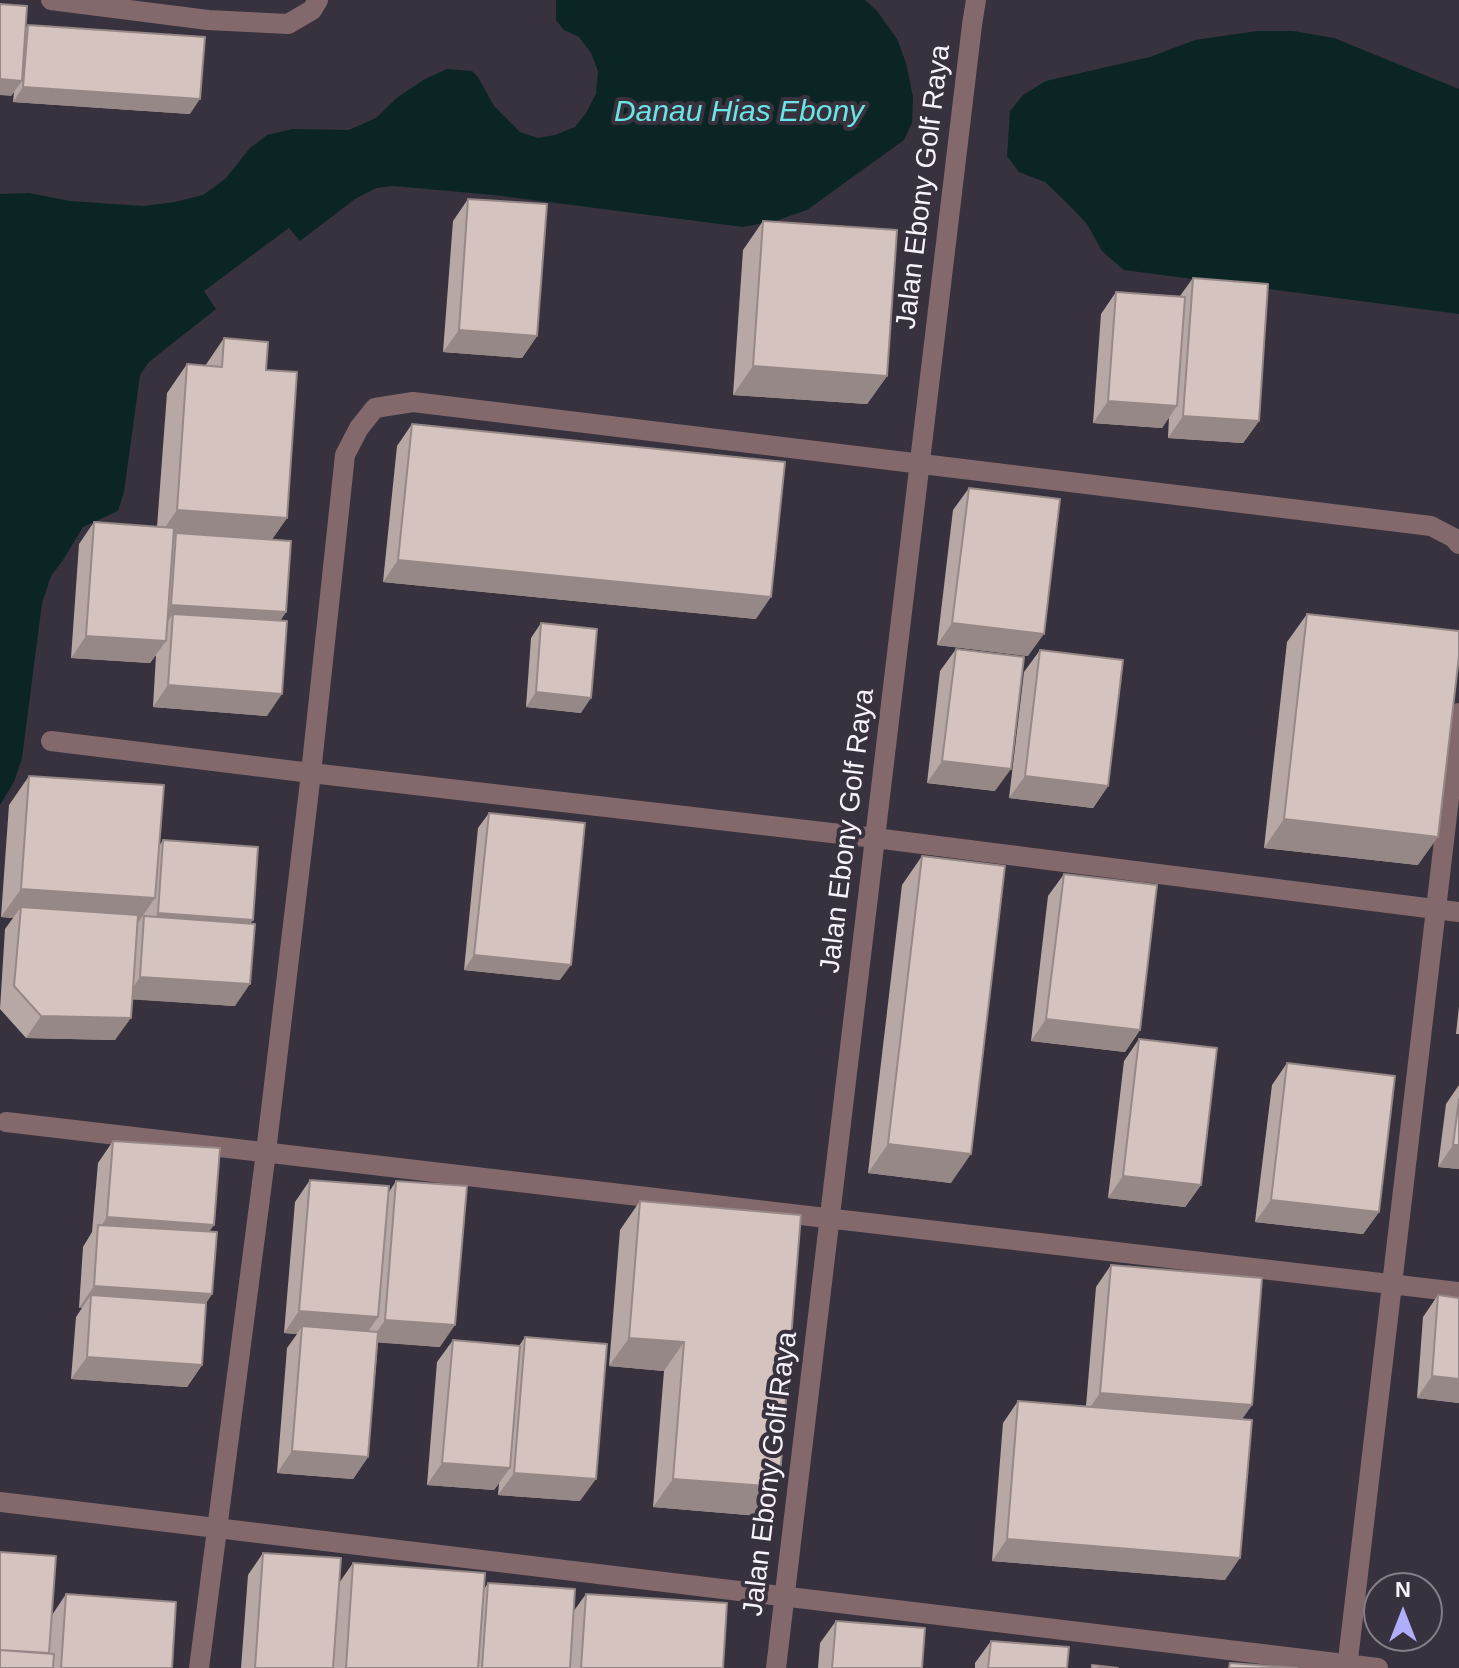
<!DOCTYPE html>
<style>
body{margin:0}
#map{position:relative;width:1459px;height:1668px;overflow:hidden;background:#37323d;font-family:Arial,sans-serif}
canvas{display:block}
.north{position:absolute;left:1363px;top:1572px;width:80px;height:80px;box-sizing:border-box;background:#37323d;border:2px solid #847f89;border-radius:50%;rotate:0deg;font-size:22px;font-weight:700;line-height:32px;text-align:center;color:#f7f3fb}
.north::after{content:'';display:block;margin:auto;width:28px;height:36px;background:#b0aefa;clip-path:polygon(50% 0,100% 100%,50% 72%,0 100%)}
</style>
<div id="map">
<canvas width="1459" height="1668"></canvas>
<div class="north">N</div>
</div>
<script>
const c = document.querySelector('canvas').getContext('2d');
c.lineJoin = 'round';
function fill(path, color) { c.fillStyle = color; c.fill(path, 'evenodd'); }
const toPath = rows => new Path2D(rows.map(r => 'M' + r).join(''));
function stroke(path, color, width, dash) { c.strokeStyle = color; c.lineWidth = width; c.lineCap = dash ? 'butt' : 'round'; c.setLineDash(dash || []); c.stroke(path); }
function write(font, color, halo, rows, align = 'center') {
  c.font = font + ' Arial,sans-serif'; c.lineWidth = 8; c.setLineDash([]); c.textBaseline = 'middle'; c.strokeStyle = halo; c.fillStyle = color; for (const [text, x, y, turn = 0] of rows) {
    c.save(); c.translate(x, y); c.rotate((+turn || 0) * Math.PI / 180); c.textAlign = isNaN(turn) ? turn : align; if (halo) c.strokeText(text, 0, 0); c.fillText(text, 0, 0); c.restore();
  }
}
const water = toPath([
 [556,0,865,0,877,11,897,39,906,63,913,97,912,123,904,140,807,210,778,220,743,227,494,195,393,186,376,188,355,199,300,241,289,228,204,291,216,309,149,362,140,375,124,492,118,511,83,527,63,560,51,576,42,603,22,758,14,782,0,805,0,194,29,193,70,201,143,206,175,202,203,195,226,178,250,148,267,135,292,129,349,130,376,118,398,97,425,79,447,69,472,71,478,77,494,106,520,132,538,138,555,135,575,127,586,113,596,94,598,71,591,53,579,37,564,30,556,20],
 [1257,31,1293,31,1334,38,1459,89,1459,314,1124,270,1102,251,1087,224,1066,202,1045,182,1019,172,1007,156,1010,111,1023,95,1046,81,1150,57,1195,40]
]);
const minor = toPath([
 [51,0,208,20,288,24,312,10,318,0],
 [51,741,311,773,875,838,1459,912],
 [6,1122,1459,1292],
 [0,1502,1378,1668],
 [199,1668,266,1152,311,773,345,455,359,428,375,408,413,402,1431,526,1454,538,1459,544],
 [776,1668,972,25,976,0],
 [1347,1668,1459,713]
]);
const wall = toPath([
 [28,25,190,114,13,102,14,92,11,96,25,29],
 [468,199,537,336,522,358,443,352,453,221],
 [763,221,887,376,867,404,733,395,743,250],
 [1193,278,1259,421,1243,443,1168,438,1169,417,1162,428,1093,423,1101,314,1116,292,1180,296],
 [224,338,266,370,287,518,271,540,286,612,280,621,267,716,153,707,156,655,150,663,71,658,79,544,94,522,157,527,167,393,187,364,205,366],
 [412,424,756,619,383,582,397,446],
 [969,488,1028,656,937,645,953,510],
 [1307,614,1418,865,1264,848,1287,642],
 [541,623,581,713,526,707,531,638],
 [956,649,995,791,927,783,940,671],
 [1040,650,1108,786,1093,808,1009,798,1024,672],
 [29,776,159,846,163,840,253,920,250,924,235,1006,132,999,115,1040,26,1038,0,1009,5,929,13,918,1,917,9,805],
 [489,813,560,980,464,970,478,828],
 [922,856,951,1183,868,1173,902,885],
 [1064,874,1140,1030,1125,1052,1031,1041,1048,896],
 [1459,1006,1459,1034,1456,1034],
 [1139,1039,1201,1185,1185,1207,1108,1198,1124,1061],
 [1287,1063,1379,1212,1363,1234,1255,1222,1272,1085],
 [1459,1085,1459,1169,1438,1167,1446,1104],
 [113,1141,209,1232,212,1294,206,1303,202,1365,187,1387,71,1379,76,1317,82,1308,79,1308,83,1247,92,1232,98,1163],
 [310,1180,389,1192,396,1181,440,1347,378,1342,368,1457,353,1479,277,1473,287,1348,297,1334,284,1333,295,1202],
 [640,1201,759,1516,653,1507,664,1371,609,1366,620,1230],
 [1111,1265,1252,1405,1242,1419,1225,1580,992,1561,1003,1423,1018,1401,1086,1406,1096,1287],
 [1438,1295,1459,1403,1417,1398,1423,1317],
 [525,1337,580,1501,498,1495,499,1483,494,1490,427,1485,437,1362,453,1340,519,1346],
 [263,1553,339,1583,353,1563,484,1589,488,1583,573,1612,586,1594,723,1668,241,1668,248,1575],
 [66,1594,172,1668,0,1668,52,1615],
 [836,1621,922,1668,818,1668,820,1643],
 [991,1641,1067,1668,975,1668,975,1663]
]);
const shadedWall = toPath([
 [0,79,22,81,11,96,0,95],
 [23,87,200,99,190,114,13,102],
 [459,330,537,336,522,358,443,352],
 [753,366,887,376,867,404,733,395],
 [1108,401,1177,406,1162,428,1093,423],
 [1183,416,1259,421,1243,443,1168,438],
 [177,510,287,518,267,547,176,533,172,540,157,539],
 [398,560,771,597,756,619,383,582],
 [171,605,286,612,271,634,173,614,164,627,156,627],
 [952,623,1044,634,1028,656,937,645],
 [86,636,166,641,150,663,71,658],
 [168,685,282,694,267,716,153,707],
 [536,692,591,698,581,713,526,707],
 [942,761,1011,769,995,791,927,783],
 [1025,776,1108,786,1093,808,1009,798],
 [1284,819,1438,837,1418,865,1264,848],
 [21,889,155,898,135,927,21,907,13,918,1,917],
 [158,913,253,920,237,942,143,935],
 [474,955,571,965,560,980,464,970],
 [140,977,250,984,235,1006,125,999],
 [41,1016,131,1018,115,1040,26,1038],
 [1046,1019,1140,1030,1125,1052,1031,1041],
 [888,1144,971,1154,951,1183,868,1173],
 [1453,1145,1459,1145,1459,1169,1438,1167],
 [1123,1176,1201,1185,1185,1207,1108,1198],
 [1271,1200,1379,1212,1363,1234,1255,1222],
 [107,1217,214,1225,199,1247,98,1231],
 [94,1286,212,1294,197,1316,91,1295,82,1308,79,1308],
 [299,1311,378,1317,363,1339,302,1326,297,1334,284,1333],
 [385,1320,455,1325,440,1347,370,1342],
 [629,1338,684,1342,664,1371,609,1366],
 [87,1357,202,1365,187,1387,71,1379],
 [1432,1376,1459,1379,1459,1403,1417,1398],
 [1100,1393,1252,1405,1236,1427,1085,1415],
 [292,1451,368,1457,353,1479,277,1473],
 [442,1463,510,1468,494,1490,427,1485],
 [514,1473,596,1479,580,1501,498,1495],
 [673,1479,779,1487,759,1516,653,1507],
 [1007,1539,1240,1558,1225,1580,992,1561]
]);
const building = toPath([
 [0,4,27,6,22,81,0,79,0,4],
 [28,25,205,37,200,99,23,87,28,25],
 [468,199,547,204,537,336,459,330,468,199],
 [763,221,897,230,887,376,753,366,763,221],
 [1193,278,1268,284,1259,421,1183,416,1193,278],
 [1116,292,1185,297,1177,406,1108,401,1116,292],
 [224,338,268,342,266,370,297,372,287,518,177,510,187,364,222,367,224,338],
 [412,424,785,462,771,597,398,560,412,424],
 [969,488,1060,499,1044,634,952,623,969,488],
 [94,522,174,528,166,641,86,636,94,522],
 [176,533,291,541,286,612,171,605,176,533],
 [173,614,287,621,282,694,168,685,173,614],
 [1307,614,1459,631,1459,656,1438,837,1284,819,1307,614],
 [541,623,597,629,591,698,536,692,541,623],
 [956,649,1024,657,1011,769,942,761,956,649],
 [1040,650,1123,660,1108,786,1025,776,1040,650],
 [29,776,164,785,155,898,21,889,29,776],
 [489,813,585,823,571,965,474,955,489,813],
 [163,840,258,847,253,920,158,913,163,840],
 [922,856,1005,866,971,1154,888,1144,922,856],
 [1064,874,1157,885,1140,1030,1046,1019,1064,874],
 [21,907,138,915,131,1018,41,1016,14,986,21,907],
 [144,916,255,924,250,984,140,977,144,916],
 [1139,1039,1217,1048,1201,1185,1123,1176,1139,1039],
 [1287,1063,1395,1076,1379,1212,1271,1200,1287,1063],
 [1459,1099,1459,1145,1453,1145,1459,1099],
 [113,1141,220,1148,214,1225,107,1217,113,1141],
 [310,1180,389,1186,378,1317,299,1311,310,1180],
 [396,1181,467,1186,455,1325,385,1320,396,1181],
 [640,1201,801,1215,779,1487,673,1479,684,1342,629,1338,640,1201],
 [98,1225,217,1232,212,1294,94,1286,98,1225],
 [1111,1265,1262,1278,1252,1405,1100,1393,1111,1265],
 [91,1295,206,1303,202,1365,87,1357,91,1295],
 [1438,1295,1459,1298,1459,1379,1432,1376,1438,1295],
 [302,1326,378,1332,368,1457,292,1451,302,1326],
 [525,1337,607,1344,596,1479,514,1473,525,1337],
 [453,1340,520,1346,510,1468,442,1463,453,1340],
 [1018,1401,1252,1420,1240,1558,1007,1539,1018,1401],
 [0,1552,56,1556,49,1653,0,1650,0,1552],
 [263,1553,341,1558,333,1668,255,1668,263,1553],
 [353,1563,485,1573,478,1668,346,1668,353,1563],
 [488,1583,575,1589,570,1668,482,1668,488,1583],
 [66,1594,176,1602,172,1668,61,1668,66,1594],
 [586,1594,727,1603,723,1668,581,1668,586,1594],
 [836,1621,925,1628,922,1668,832,1668,836,1621],
 [991,1641,1069,1647,1067,1668,988,1668,991,1641],
 [0,1650,54,1654,53,1668,0,1668,0,1650],
 [1230,1663,1297,1668,1229,1668,1230,1663],
 [1092,1665,1118,1668,1092,1668,1092,1665]
]);
const streetNames = [
 ["Jalan Ebony Golf Raya",924,187,-83],
 ["Jalan Ebony Golf Raya",848,831,-83],
 ["Jalan Ebony Golf Raya",771,1474,-83]
];
const waterNames = [
 ["Danau Hias Ebony",739,113]
];
fill(water, '#0b2525');
stroke(minor, '#83686c', 20);
fill(wall, '#b7a8a5');
fill(shadedWall, '#958886');
fill(building, '#d5c3c0');
stroke(building, '#958886', 2);
write('28px', '#f7f3fb', '#37323d', streetNames);
write('italic 30px', '#6ae4e4', '#37323d', waterNames);
</script>
